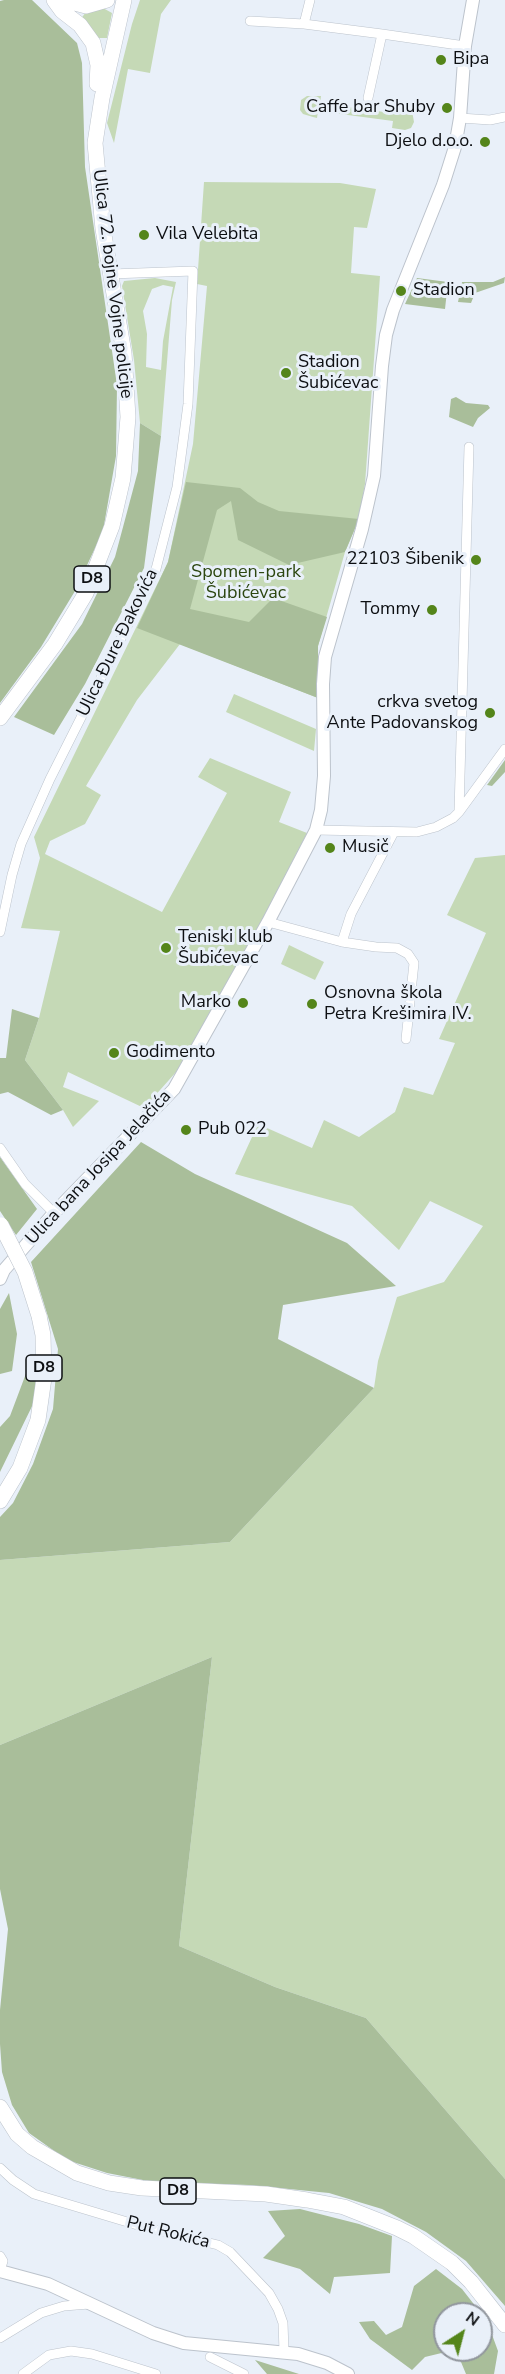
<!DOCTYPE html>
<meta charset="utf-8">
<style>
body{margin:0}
#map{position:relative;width:505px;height:2374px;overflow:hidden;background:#e9f0f9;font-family:"Nunito Sans",sans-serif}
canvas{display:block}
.north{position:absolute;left:433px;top:2302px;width:60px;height:60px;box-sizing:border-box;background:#e9f0f9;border:2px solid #91969d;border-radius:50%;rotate:36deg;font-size:16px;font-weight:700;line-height:24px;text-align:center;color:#0d0f12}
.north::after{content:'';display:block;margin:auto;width:21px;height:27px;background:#54851a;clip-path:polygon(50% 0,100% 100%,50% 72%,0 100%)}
</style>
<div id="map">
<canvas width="505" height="2374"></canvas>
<div class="north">N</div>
</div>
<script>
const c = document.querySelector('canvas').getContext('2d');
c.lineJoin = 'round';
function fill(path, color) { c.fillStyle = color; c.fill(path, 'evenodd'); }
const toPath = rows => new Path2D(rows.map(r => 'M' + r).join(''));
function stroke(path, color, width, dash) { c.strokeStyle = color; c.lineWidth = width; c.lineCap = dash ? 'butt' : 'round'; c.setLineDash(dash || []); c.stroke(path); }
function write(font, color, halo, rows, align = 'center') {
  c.font = font + ' "Nunito Sans",sans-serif'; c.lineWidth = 6; c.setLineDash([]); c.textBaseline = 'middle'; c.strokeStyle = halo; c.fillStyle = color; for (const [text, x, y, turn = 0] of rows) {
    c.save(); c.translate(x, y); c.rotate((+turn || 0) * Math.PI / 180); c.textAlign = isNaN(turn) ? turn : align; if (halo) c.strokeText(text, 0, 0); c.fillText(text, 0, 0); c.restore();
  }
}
const green = toPath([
 [140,0,171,0,161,14,150,73,128,69,114,143,107,123,132,24],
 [103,8,112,13,107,38,95,38,80,20,86,12],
 [307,96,321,96,320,103,398,114,400,107,408,108,412,111,414,122,411,128,405,130,392,128,393,121,318,111,317,118,313,117,303,114,300,110,301,100],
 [204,182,340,183,376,189,367,228,354,227,351,273,380,276,365,484,359,519,345,552,318,646,318,698,180,644,137,700,86,786,101,795,85,824,50,841,45,854,162,912,227,793,198,777,210,758,291,792,279,822,307,833,264,917,177,1071,144,1108,68,1072,63,1087,99,1101,73,1127,63,1110,25,1060,39,1018,60,931,21,928,40,858,34,837,168,562,193,444,207,286,197,284],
 [155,278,176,282,172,300,161,436,140,423,134,360,122,286,124,281],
 [163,285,173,287,163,341,161,370,146,367,147,334,143,311,152,289],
 [234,694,316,729,314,751,226,712],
 [505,855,505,2179,366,2018,275,1987,179,1946,212,1657,0,1745,0,1560,230,1542,374,1388,378,1361,397,1297,444,1282,483,1226,430,1201,399,1250,352,1206,235,1174,258,1124,312,1148,324,1120,359,1137,395,1112,404,1087,433,1095,455,1043,439,1039,486,933,447,915,475,858],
 [289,945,324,962,315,980,281,964]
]);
const forest = toPath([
 [4,0,32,0,77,43,82,63,85,167,117,385,116,456,103,531,75,591,41,647,0,703,0,1],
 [505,277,504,283,475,293,471,303,458,302,462,282,493,282],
 [417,278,448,282,445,309,405,304],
 [456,397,466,403,488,405,490,408,478,418,473,427,449,417,451,399],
 [140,423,161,436,144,568,85,684,54,735,14,717,82,624,115,557,138,471],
 [186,482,240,488,258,502,279,511,359,519,345,552,289,565,238,540,231,501,217,510,190,609,249,622,273,598,327,617,318,646,318,698,137,628,168,562],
 [505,760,505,772,492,786,487,785],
 [12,1009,39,1018,25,1060,63,1110,51,1115,8,1092,0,1094,0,1058,6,1058],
 [141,1142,195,1174,347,1243,396,1286,283,1305,278,1339,374,1388,230,1542,0,1560,0,1517,13,1503,33,1464,53,1409,58,1349,31,1262],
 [0,1157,37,1209,16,1235,0,1211],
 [9,1293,17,1334,12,1371,0,1374,0,1309],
 [33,1355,37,1396,0,1472,0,1427,10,1416],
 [212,1657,179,1946,275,1987,366,2018,505,2179,505,2306,466,2261,426,2232,382,2209,329,2193,249,2185,153,2182,107,2173,67,2160,29,2133,12,2105,2,2072,0,2044,0,2010,8,1929,0,1889,0,1745],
 [300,2209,359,2224,392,2236,390,2273,334,2277,330,2294,300,2269,263,2258,285,2236,268,2211],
 [436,2269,462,2289,487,2321,498,2351,494,2374,466,2374,456,2350,481,2350,481,2314,445,2314,445,2350,454,2350,425,2357,412,2370,370,2339,359,2322,374,2321,386,2335,402,2327,414,2286],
 [255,2360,299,2374,267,2374]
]);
const minor = toPath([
 [250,21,304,24,382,34],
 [304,24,310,0],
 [368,98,382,34,465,46],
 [460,118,490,120,505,117],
 [459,812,469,447],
 [316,830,417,832,436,827,453,818,459,812,505,749],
 [268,922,342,942,376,947,397,948,408,954,414,963,406,1039],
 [0,932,12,875,21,844,50,779,156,569,177,487,188,404,193,271,111,274],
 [342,942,351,914,394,832],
 [0,1148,25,1184,54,1213],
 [0,2168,13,2180,34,2194,144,2227,218,2245,230,2252,269,2293,278,2309,283,2323,284,2351],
 [0,2256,3,2261,0,2271],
 [0,2338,41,2313,64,2306,89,2304],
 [210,2357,244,2374],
 [23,2374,49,2355,71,2351,92,2354,156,2374]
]);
const tertiary = toPath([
 [0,1279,4,1270,54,1213,174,1089,268,922,316,830,321,810,324,776,323,684,325,657,362,529,374,476,382,366,386,335,393,310,443,185,455,147,460,118,465,46,473,0],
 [0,2271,48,2284,153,2333,184,2343,298,2354,327,2363,348,2374]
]);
const primary = toPath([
 [54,0,62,11,80,25,93,43,98,65,97,84],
 [63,0,86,6,107,0],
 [0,718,55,644,86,593,112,526,123,478,128,417,124,353,103,229,95,143,102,98,124,0],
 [0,1501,20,1468,38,1420,44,1378,43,1335,39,1316],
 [0,2107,17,2134,32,2147,77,2173,109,2183,142,2188,266,2194,307,2200,344,2207,397,2228,413,2236,452,2263,471,2282,505,2325]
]);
const primaryBridge = toPath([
 [1,1225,25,1272,39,1316]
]);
const markers = [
 [441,60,6,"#54851a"],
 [447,108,6,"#54851a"],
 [485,142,6,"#54851a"],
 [144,235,6,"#54851a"],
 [401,291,6,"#54851a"],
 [286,373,6,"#54851a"],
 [476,560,6,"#54851a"],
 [432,610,6,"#54851a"],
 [490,713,6,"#54851a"],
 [330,848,6,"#54851a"],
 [166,948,6,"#54851a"],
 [243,1003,6,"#54851a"],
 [312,1004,6,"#54851a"],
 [114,1053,6,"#54851a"],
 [186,1130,6,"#54851a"]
];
const shields = [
 [92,579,36],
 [44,1368,36],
 [178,2191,36]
];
const shieldNames = [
 ["D8",92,579],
 ["D8",44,1368],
 ["D8",178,2191]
];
const poiNames = [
 ["Bipa",453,60],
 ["Caffe bar Shuby",435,108,"right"],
 ["Djelo d.o.o.",473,142,"right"],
 ["Vila Velebita",156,235],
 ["Stadion",413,291],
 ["Stadion",298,363],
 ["Šubićevac",298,384],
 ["22103 Šibenik",464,560,"right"],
 ["Tommy",420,610,"right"],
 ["crkva svetog",478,703,"right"],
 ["Ante Padovanskog",478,724,"right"],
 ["Musič",342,848],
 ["Teniski klub",178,938],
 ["Šubićevac",178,959],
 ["Osnovna škola",324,994],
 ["Petra Krešimira IV.",324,1015],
 ["Marko",231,1003,"right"],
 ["Godimento",126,1053],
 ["Pub 022",198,1130]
];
const streetNames = [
 ["Ulica 72. bojne Vojne policije",112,284,83],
 ["Ulica Đure Đakovića",118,643,-64],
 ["Ulica bana Josipa Jelačića",99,1168,-47],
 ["Put Rokića",168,2233,14]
];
const parkNames = [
 ["Spomen-park",246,573],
 ["Šubićevac",246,594]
];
fill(green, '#c5d9b6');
fill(forest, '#a9be9a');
stroke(minor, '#bcc3cc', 10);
stroke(tertiary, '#bcc3cc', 14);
stroke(primary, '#bcc3cc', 16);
stroke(minor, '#fff', 9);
stroke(tertiary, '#fff', 12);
stroke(primary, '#fff', 15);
stroke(primaryBridge, '#bcc3cc', 16, []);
stroke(primaryBridge, '#fff', 15);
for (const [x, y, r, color] of markers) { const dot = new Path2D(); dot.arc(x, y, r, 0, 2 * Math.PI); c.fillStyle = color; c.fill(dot); stroke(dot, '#e9f0f9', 2); }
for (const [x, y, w] of shields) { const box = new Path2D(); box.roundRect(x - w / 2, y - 13, w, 26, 4.5); c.fillStyle = '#e9f0f9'; c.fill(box); stroke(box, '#0d0f12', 1.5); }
write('bold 16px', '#0d0f12', null, shieldNames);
write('18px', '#0d0f12', '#e9f0f9', poiNames, 'left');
write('18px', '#0d0f12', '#e9f0f9', streetNames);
write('18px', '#2c4610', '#e9f0f9', parkNames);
</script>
